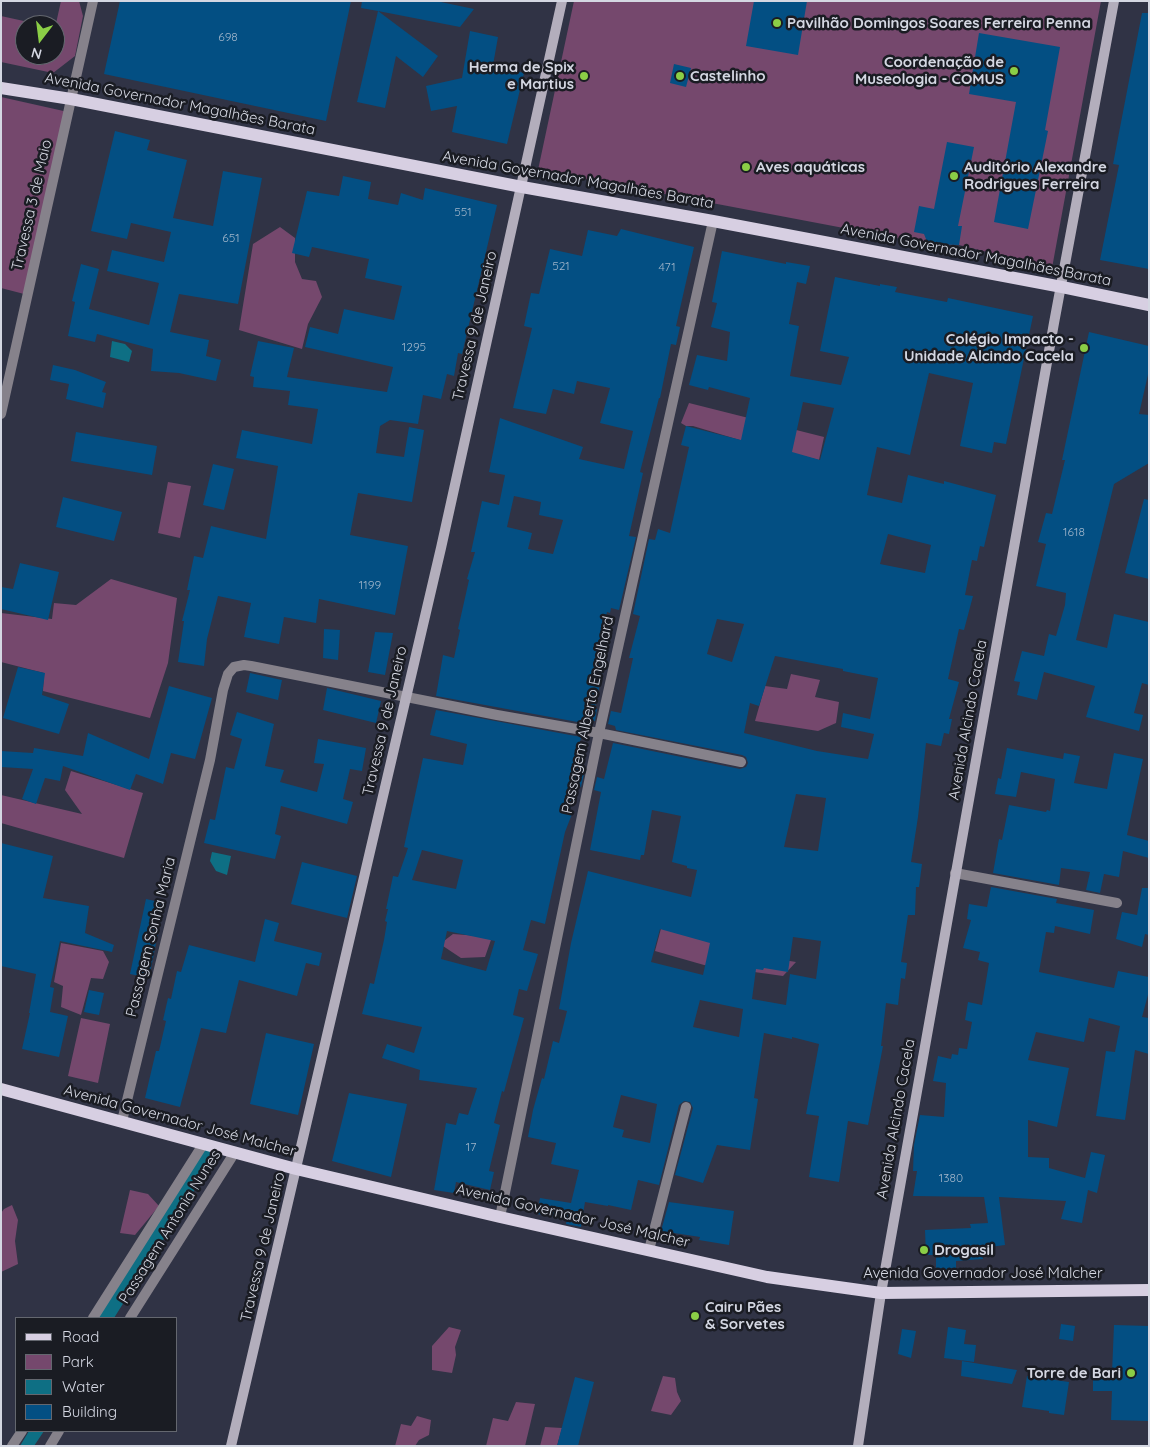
<!DOCTYPE html>
<meta charset="utf-8">
<style>
body{margin:0}
#map{position:relative;width:1150px;height:1447px;overflow:hidden;background:#303345;font-family:Quicksand,sans-serif}
canvas{display:block}
.frame{position:absolute;inset:0;border:2px solid #d4d7e2;pointer-events:none}
.legend{position:absolute;left:15px;top:1317px;width:162px;height:115px;box-sizing:border-box;background:#1a1c23;border:1px solid #64676f;margin:0;padding:6px 9px;list-style:none;font-size:15px;color:#d4d7e2}
.legend li{display:flex;align-items:center;gap:10px;height:25px}
.legend b{width:25px;border:1px solid #64676f}
.north{position:absolute;left:15px;top:15px;width:50px;height:50px;box-sizing:border-box;background:#1a1c23;border:1px solid #64676f;border-radius:50%;rotate:195deg;font-size:14px;font-weight:700;line-height:20px;text-align:center;color:#d4d7e2}
.north::after{content:'';display:block;margin:auto;width:18px;height:22px;background:#8bce46;clip-path:polygon(50% 0,100% 100%,50% 72%,0 100%)}
</style>
<div id="map">
<canvas width="1150" height="1447"></canvas>
<div class="frame"></div>
<ul class="legend">
<li><b style="height:6px;background:#d7cfe2"></b>Road</li>
<li><b style="height:14px;background:#75486d"></b>Park</li>
<li><b style="height:14px;background:#0e6f84"></b>Water</li>
<li><b style="height:14px;background:#034f83"></b>Building</li>
</ul>
<div class="north">N</div>
</div>
<script>
const c = document.querySelector('canvas').getContext('2d');
c.lineJoin = 'round';
function fill(path, color) { c.fillStyle = color; c.fill(path, 'evenodd'); }
const toPath = rows => new Path2D(rows.map(r => 'M' + r).join(''));
function stroke(path, color, width, dash) { c.strokeStyle = color; c.lineWidth = width; c.lineCap = dash ? 'butt' : 'round'; c.setLineDash(dash || []); c.stroke(path); }
function write(font, color, halo, rows, align = 'center') {
  c.font = font + ' Quicksand,sans-serif'; c.lineWidth = 5; c.setLineDash([]); c.textBaseline = 'middle'; c.strokeStyle = halo; c.fillStyle = color; for (const [text, x, y, turn = 0] of rows) {
    c.save(); c.translate(x, y); c.rotate((+turn || 0) * Math.PI / 180); c.textAlign = isNaN(turn) ? turn : align; if (halo) c.strokeText(text, 0, 0); c.fillText(text, 0, 0); c.restore();
  }
}
const green = toPath([
 [61,1,79,1,83,16,75,56,53,73,1,62,1,16,42,25,25,25,25,55,55,55,55,28],
 [574,1,1101,1,1052,268,959,245,928,244,538,170],
 [1,97,68,112,28,295,1,288],
 [280,227,295,238,295,262,302,279,316,281,322,297,308,324,302,349,239,330,253,244],
 [689,403,824,437,819,460,743,441,693,426,686,426,681,423],
 [168,482,191,486,180,538,158,533],
 [111,579,177,598,168,663,150,718,43,691,44,673,1,662,1,613,52,619,54,603,76,605],
 [791,674,820,680,815,697,839,702,836,723,818,731,755,721,765,686,787,689],
 [71,771,143,793,124,858,1,823,1,795,82,814,65,790],
 [663,921,713,932,716,949,796,962,783,976,704,965,655,951],
 [453,934,492,937,485,957,461,958,440,944],
 [61,943,103,951,109,962,103,979,91,978,81,1015,61,1007,63,986,54,982],
 [81,1018,110,1024,98,1083,68,1076],
 [130,1190,148,1194,159,1206,135,1235,120,1233],
 [12,1205,18,1220,15,1241,18,1264,1,1272,1,1213,4,1209],
 [449,1327,461,1330,455,1347,456,1355,452,1373,432,1370,432,1346],
 [663,1376,675,1378,677,1392,681,1401,671,1415,651,1411],
 [516,1402,535,1404,525,1446,486,1446,493,1418,508,1421],
 [417,1416,431,1420,429,1435,419,1440,415,1446,395,1446,401,1424,411,1426],
 [545,1427,562,1428,557,1446,540,1446]
]);
const water = toPath([
 [112,341,125,344,132,351,129,362,110,357],
 [212,852,231,856,227,875,216,871,210,861],
 [204,1146,219,1151,114,1318,98,1318],
 [29,1431,44,1431,34,1446,20,1446]
]);
const building = toPath([
 [120,1,351,1,326,121,104,74],
 [362,1,436,1,474,9,460,27,378,11,438,56,423,77,396,56,385,108,357,102,378,11,361,8],
 [754,1,807,1,798,55,746,46],
 [1142,13,1149,13,1149,269,1100,260,1119,165,1113,164],
 [470,31,498,37,493,65,524,73,507,144,452,132,457,106,431,111,426,86,462,78],
 [979,33,1060,47,1045,130,1048,131,1028,229,994,222,1016,102,969,94],
 [674,64,691,68,686,87,670,83],
 [115,131,150,140,147,150,187,160,173,218,213,226,223,171,262,178,238,304,179,294,170,332,209,340,206,356,221,360,216,381,179,373,151,371,153,349,97,334,95,342,68,336,75,302,72,301,81,264,99,269,89,309,149,325,159,283,107,271,112,250,164,262,171,232,131,223,127,239,91,231],
 [947,142,974,147,958,226,962,226,959,245,928,244,924,234,914,232,919,206,934,209],
 [343,176,371,182,368,199,398,205,401,193,423,200,425,188,497,205,462,354,458,353,454,376,447,374,441,399,423,395,418,424,390,420,380,426,376,453,404,457,409,427,424,430,412,502,358,493,350,535,408,546,395,615,319,599,316,623,284,617,279,644,244,637,251,603,218,596,207,639,204,666,178,662,184,621,182,621,190,590,187,590,194,556,203,558,211,526,266,539,278,466,236,458,242,430,312,444,318,409,288,405,290,391,253,387,254,377,250,376,258,341,294,348,287,377,387,392,393,367,305,347,310,327,338,334,344,309,394,320,402,286,365,278,369,259,312,247,309,257,292,253,307,191,339,196],
 [621,229,694,247,676,326,680,327,676,345,671,344,660,398,659,398,640,472,643,473,629,536,636,537,619,610,611,608,610,613,607,612,601,640,609,641,595,708,597,709,595,721,584,719,583,723,436,696,443,655,454,658,460,630,458,629,469,580,467,579,475,552,471,552,482,501,499,505,505,475,489,472,500,418,583,447,579,459,624,469,633,431,600,423,610,388,577,381,574,394,553,389,546,414,513,408,532,328,524,326,531,293,539,294,550,249,582,256,588,230,617,236],
 [514,496,541,502,539,515,563,520,553,554,528,549,532,533,507,527],
 [722,251,786,264,786,262,810,266,806,284,797,282,789,324,799,326,790,376,841,385,849,357,820,351,835,277,880,286,880,284,897,287,895,292,947,302,948,298,1033,316,1006,444,994,442,992,453,960,446,973,383,929,373,910,455,877,447,867,495,902,503,908,475,944,484,944,481,996,495,984,547,980,546,977,561,972,560,965,595,973,596,964,630,959,629,948,679,959,682,949,719,952,719,949,734,944,733,941,746,926,743,918,817,911,862,922,864,919,887,916,887,915,915,908,915,901,962,907,963,905,979,901,978,898,1005,886,1003,881,1046,883,1046,868,1125,848,1121,839,1182,809,1177,819,1116,806,1114,819,1044,792,1037,792,1039,764,1033,754,1098,758,1099,750,1150,717,1145,703,1183,675,1175,693,1108,690,1102,684,1101,679,1105,659,1185,638,1180,631,1210,608,1205,608,1206,585,1202,581,1227,566,1224,567,1218,537,1214,540,1198,571,1203,579,1170,551,1164,556,1143,528,1137,533,1110,542,1078,544,1079,553,1041,559,1043,567,1011,559,1009,571,943,588,871,691,897,697,870,687,868,687,866,672,862,681,816,652,810,644,855,641,855,640,860,590,850,601,792,594,790,597,777,604,779,613,743,740,769,746,767,748,763,746,757,742,755,616,730,615,726,608,724,611,711,621,713,633,658,629,658,640,616,633,614,649,539,655,540,658,529,670,533,689,447,681,445,686,426,741,440,750,398,709,387,708,390,689,385,697,355,727,361,730,332,711,327,717,303,712,302],
 [803,402,834,408,820,460,792,452],
 [888,534,931,545,925,573,880,564],
 [717,619,744,624,732,662,707,654],
 [775,656,843,669,843,671,878,678,870,719,843,713,841,727,874,734,868,759,817,751,744,733,750,703,759,706],
 [796,794,826,798,818,851,784,847],
 [660,929,710,943,703,975,651,962],
 [793,937,821,941,816,979,790,974,786,1005,752,999,756,969,763,970,764,968,788,972],
 [700,1000,743,1009,739,1037,693,1027],
 [621,1095,657,1104,650,1143,622,1137,624,1130,613,1127],
 [1089,332,1149,346,1149,370,1139,414,1149,415,1149,463,1114,484,1076,640,1107,648,1114,614,1149,622,1149,685,1142,683,1134,713,1143,715,1139,731,1086,717,1095,686,1044,672,1037,700,1017,695,1020,682,1014,681,1022,651,1044,656,1049,634,1056,636,1065,605,1066,593,1036,586,1046,544,1038,542,1046,513,1052,514,1065,460,1062,460],
 [53,365,75,370,106,382,102,392,106,393,103,408,66,399,69,384,50,380],
 [76,432,157,446,152,475,71,461],
 [213,464,234,469,224,510,203,505],
 [63,497,122,512,114,541,56,527],
 [1144,499,1149,500,1149,579,1125,573],
 [20,563,59,572,48,620,1,609,1,587,13,589],
 [324,629,340,630,338,660,323,658],
 [375,632,393,633,385,675,368,672],
 [18,667,45,673,42,695,69,704,59,734,3,718],
 [250,673,282,680,278,700,246,692],
 [169,686,212,698,195,759,171,753,163,784,136,774,130,790,63,766,60,781,45,778,36,804,22,799,33,769,1,767,1,751,33,753,34,748,83,756,88,733,149,759],
 [327,688,381,701,376,723,323,710],
 [436,710,581,737,578,751,582,752,577,772,584,774,581,787,576,786,569,814,572,814,565,832,545,924,531,920,523,950,538,954,527,991,519,989,513,1015,524,1018,504,1092,502,1091,494,1123,500,1125,489,1171,494,1172,490,1190,456,1182,454,1193,434,1190,446,1123,456,1125,459,1113,468,1115,477,1088,419,1080,420,1070,382,1058,387,1044,414,1053,422,1027,362,1014,370,983,374,984,384,940,387,922,385,921,388,909,386,909,393,876,398,877,408,848,404,847,423,758,463,765,467,744,430,735],
 [422,850,463,860,456,889,412,880],
 [447,931,495,941,486,971,441,959],
 [237,712,274,724,265,766,284,770,280,782,317,792,324,764,314,763,318,739,366,748,362,771,350,769,343,799,353,802,347,824,281,806,275,834,281,836,275,859,204,843,210,819,215,820,226,767,234,769,242,739,230,735],
 [1007,748,1063,759,1064,753,1080,756,1074,783,1107,789,1114,753,1143,759,1127,835,1149,841,1149,858,1123,851,1119,877,1104,874,1100,893,1086,890,1090,872,1061,868,1059,885,993,873,999,839,1002,840,1009,805,1046,812,1047,810,1050,811,1055,779,1021,772,1016,797,995,794,998,778,1001,779],
 [1,843,53,856,43,898,89,906,85,933,114,945,112,952,60,941,50,987,54,988,50,1012,68,1016,59,1057,22,1049,30,1013,29,1013,36,974,1,966],
 [302,862,357,876,347,918,291,904],
 [991,887,1057,899,1056,903,1094,910,1090,934,1055,926,1054,933,1046,932,1039,972,1114,988,1118,971,1149,977,1149,991,1142,1017,1149,1018,1149,1054,1135,1050,1125,1120,1096,1116,1106,1051,1115,1052,1120,1026,1089,1018,1084,1042,1036,1032,1028,1060,1069,1068,1057,1127,1028,1120,1028,1157,1049,1158,1049,1168,1085,1178,1091,1152,1105,1155,1097,1193,1088,1190,1082,1223,1061,1219,1066,1201,999,1197,1005,1245,982,1248,983,1259,956,1261,956,1272,936,1272,936,1255,926,1255,925,1230,971,1228,970,1224,988,1223,984,1197,913,1196,917,1171,913,1171,914,1145,920,1115,944,1117,946,1083,933,1081,938,1056,951,1059,952,1054,958,1055,959,1048,967,1049,972,1022,965,1020,968,1002,982,1005,989,963,978,960,980,952,963,948,971,920,967,919,969,904,987,907],
 [1142,888,1149,888,1149,935,1145,934,1142,947,1116,939,1122,912,1137,915],
 [146,899,164,903,149,978,130,974],
 [265,919,279,923,274,941,322,953,319,966,306,963,297,996,239,980,226,1033,201,1028,180,1107,145,1098,156,1051,159,1051,166,1021,163,1020,168,998,171,999,177,971,181,972,189,945,255,962],
 [89,990,104,993,99,1015,84,1012],
 [266,1033,314,1044,298,1115,250,1104],
 [349,1093,407,1104,391,1177,332,1161],
 [669,1202,734,1211,729,1245,699,1240,700,1237,661,1231],
 [1061,1324,1075,1326,1073,1341,1059,1339],
 [1114,1325,1149,1326,1149,1421,1111,1420,1112,1391,1093,1391,1093,1372,1112,1373],
 [948,1327,966,1330,964,1344,976,1345,974,1362,944,1358],
 [902,1329,916,1331,911,1358,898,1354],
 [962,1361,1017,1370,1012,1384,961,1376],
 [1027,1376,1069,1382,1064,1415,1049,1413,1049,1411,1022,1407],
 [575,1377,594,1382,578,1446,557,1446]
]);
const minor = toPath([
 [1,414,93,1],
 [955,873,1117,903],
 [122,1121,210,760,223,690,228,674,234,667,244,665,251,666,497,715,599,733,741,762],
 [500,1217,599,733,713,221],
 [649,1250,686,1107],
 [93,1318,204,1143],
 [130,1318,235,1152],
 [12,1446,22,1431],
 [50,1446,59,1431]
]);
const secondary = toPath([
 [231,1446,441,548,562,1],
 [858,1446,881,1293,1054,323,1114,1]
]);
const primary = toPath([
 [1,88,71,99,522,187,713,221,1062,287,1149,305],
 [1,1089,296,1169,500,1217,767,1277,881,1293,1149,1290]
]);
const markers = [
 [777,23,5,"#8bce46"],
 [1014,71,5,"#8bce46"],
 [584,76,5,"#8bce46"],
 [680,76,5,"#8bce46"],
 [746,167,5,"#8bce46"],
 [954,176,5,"#8bce46"],
 [1084,348,5,"#8bce46"],
 [924,1250,5,"#8bce46"],
 [695,1316,5,"#8bce46"],
 [1131,1373,5,"#8bce46"]
];
const numberNames = [
 ["698",228,37],
 ["551",463,212],
 ["651",231,238],
 ["521",561,266],
 ["471",667,267],
 ["1295",414,347],
 ["1618",1074,532],
 ["1199",370,585],
 ["17",471,1147],
 ["1380",951,1178]
];
const poiNames = [
 ["Pavilhão Domingos Soares Ferreira Penna",787,23],
 ["Coordenação de",1004,62,"right"],
 ["Museologia - COMUS",1004,79,"right"],
 ["Herma de Spix",574,67,"right"],
 ["e Martius",574,84,"right"],
 ["Castelinho",690,76],
 ["Aves aquáticas",756,167],
 ["Auditório Alexandre",964,167],
 ["Rodrigues Ferreira",964,184],
 ["Colégio Impacto -",1074,339,"right"],
 ["Unidade Alcindo Cacela",1074,356,"right"],
 ["Drogasil",934,1250],
 ["Cairu Pães",705,1307],
 ["& Sorvetes",705,1324],
 ["Torre de Bari",1121,1373,"right"]
];
const streetNames = [
 ["Avenida Governador Magalhães Barata",180,104,11],
 ["Avenida Governador Magalhães Barata",578,180,10],
 ["Travessa 3 de Maio",32,205,-77],
 ["Avenida Governador Magalhães Barata",976,255,11],
 ["Travessa 9 de Janeiro",475,326,-77],
 ["Passagem Alberto Engelhard",588,715,-78],
 ["Avenida Alcindo Cacela",968,720,-80],
 ["Travessa 9 de Janeiro",385,721,-77],
 ["Passagem Sonha Maria",151,937,-76],
 ["Avenida Alcindo Cacela",896,1119,-80],
 ["Avenida Governador José Malcher",180,1121,15],
 ["Avenida Governador José Malcher",573,1216,13],
 ["Passagem Antonia Nunes",170,1227,-58],
 ["Travessa 9 de Janeiro",263,1247,-77],
 ["Avenida Governador José Malcher",983,1273]
];
fill(green, '#75486d');
fill(water, '#0e6f84');
fill(building, '#034f83');
stroke(minor, '#86828b', 10);
stroke(secondary, '#b3aebc', 10);
stroke(primary, '#d7cfe2', 12);
for (const [x, y, r, color] of markers) { const dot = new Path2D(); dot.arc(x, y, r, 0, 2 * Math.PI); c.fillStyle = color; c.fill(dot); stroke(dot, '#1a1c23', 2); }
write('12px', '#a0b5ca', null, numberNames);
write('bold 15px', '#d4d7e2', '#1a1c23', poiNames, 'left');
write('15px', '#d4d7e2', '#1a1c23', streetNames);
</script>
